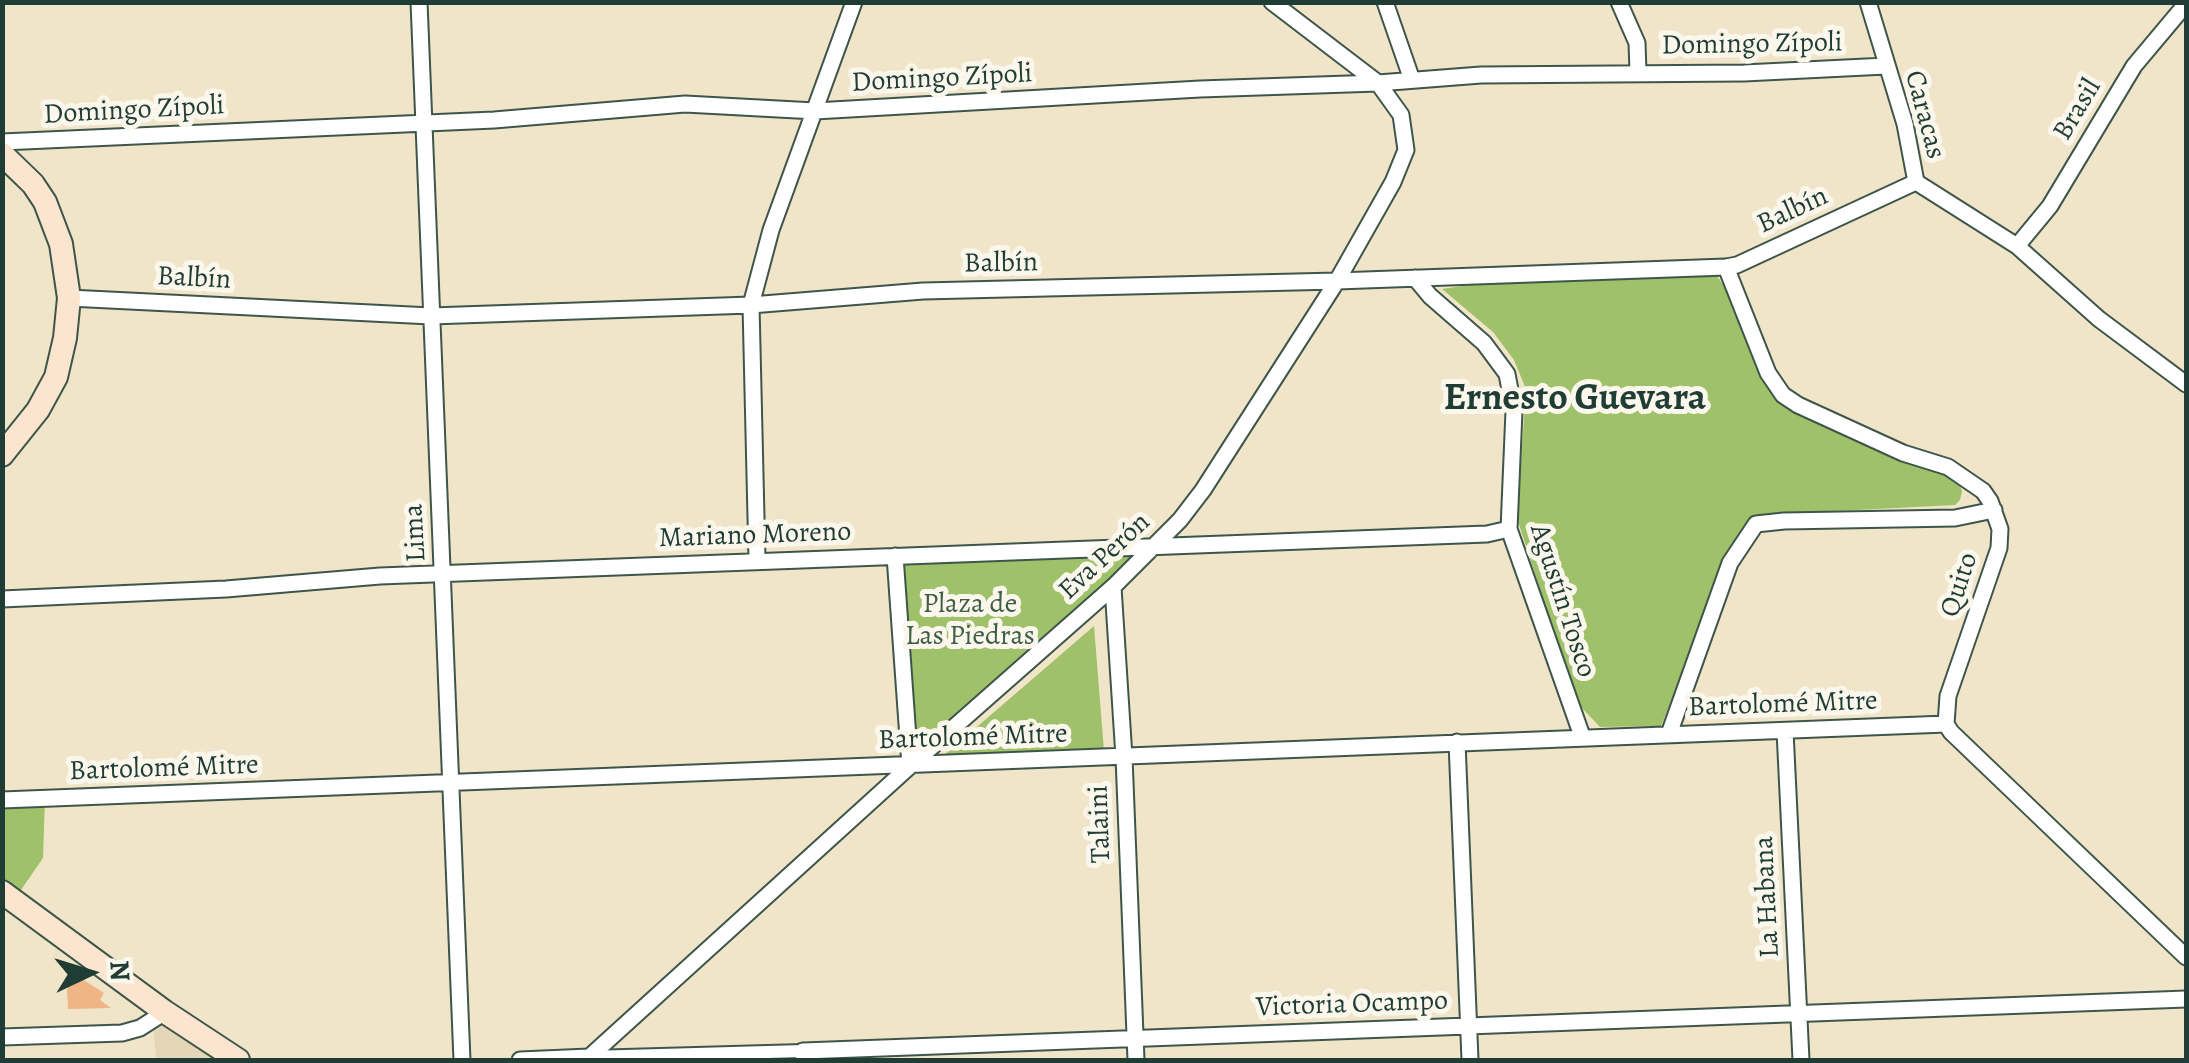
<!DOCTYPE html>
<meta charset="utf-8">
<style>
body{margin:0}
#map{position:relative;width:2189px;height:1063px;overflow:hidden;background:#f0e5c8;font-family:Alegreya,serif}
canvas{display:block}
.frame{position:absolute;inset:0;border:5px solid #1f3d34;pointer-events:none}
.north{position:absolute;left:40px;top:923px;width:100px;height:100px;-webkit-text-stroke:8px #fbf7ec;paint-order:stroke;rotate:86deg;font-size:28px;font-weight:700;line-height:40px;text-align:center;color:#1f3d34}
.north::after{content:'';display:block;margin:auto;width:35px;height:45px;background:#1f3d34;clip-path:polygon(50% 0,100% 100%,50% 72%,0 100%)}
</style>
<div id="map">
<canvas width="2189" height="1063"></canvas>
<div class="frame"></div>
<div class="north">N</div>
</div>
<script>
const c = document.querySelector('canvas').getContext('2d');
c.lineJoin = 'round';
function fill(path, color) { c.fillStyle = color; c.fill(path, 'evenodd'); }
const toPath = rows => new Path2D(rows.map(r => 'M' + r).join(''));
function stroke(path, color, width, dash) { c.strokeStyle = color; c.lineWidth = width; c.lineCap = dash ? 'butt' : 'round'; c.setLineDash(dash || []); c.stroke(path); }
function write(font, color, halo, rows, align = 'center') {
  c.font = font + ' Alegreya,serif'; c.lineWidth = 10; c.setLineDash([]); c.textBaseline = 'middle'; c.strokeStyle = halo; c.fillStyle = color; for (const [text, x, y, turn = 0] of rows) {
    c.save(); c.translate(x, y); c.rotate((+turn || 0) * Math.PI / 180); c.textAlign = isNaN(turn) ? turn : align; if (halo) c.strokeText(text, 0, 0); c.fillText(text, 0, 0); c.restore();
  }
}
const built = toPath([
 [165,1012,238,1060,156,1060,153,1021]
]);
const green = toPath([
 [1710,273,1717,276,1729,293,1784,407,1958,481,1962,491,1960,500,1955,505,1759,515,1747,524,1734,545,1661,726,1600,727,1582,708,1557,643,1517,518,1526,389,1514,360,1493,332,1442,289,1482,283],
 [1157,545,910,766,895,556],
 [1094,626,1104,751,942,757],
 [45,798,43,858,14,900,3,892,3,800]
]);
const building = toPath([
 [76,975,104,993,100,1000,111,1008,68,1009,67,989]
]);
const pedestrian = toPath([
 [589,1057,803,1051]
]);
const minor = toPath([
 [419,2,462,1060],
 [1385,2,1412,80],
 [1619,2,1637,43,1638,72],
 [1868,2,1905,124,1916,182],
 [2,142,494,120,685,104,815,111,1200,89,1378,83,1481,75,1744,73,1886,66],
 [1916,182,2017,246,2099,319,2186,384],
 [2017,246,2050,206,2134,66,2186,4],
 [1726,267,1768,373,1783,395,1798,405,1903,453,1948,467,1983,491,1990,501,2000,529,1999,548,1948,696,1946,724,1951,732,2186,957],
 [1415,278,1430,296,1484,343,1507,374,1514,411,1509,529,1582,736],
 [69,298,431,316,751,305,923,291,1337,281,1726,267,1737,265,1916,182],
 [895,556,910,766],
 [757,560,751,305,771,230,854,2],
 [1113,587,1124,757,1136,1060],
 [2,599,226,589,380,576,1487,534,1509,529],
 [1785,731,1801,1060],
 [1669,734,1730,563,1756,524,1784,521,1955,518,1994,510],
 [1457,742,1470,1060],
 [2,800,1946,724],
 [2,1037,122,1033,140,1028,165,1012],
 [520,1060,589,1057],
 [586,1060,910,766,1113,587,1180,520,1203,490,1337,281,1393,182,1406,150,1401,115,1378,83,1272,2],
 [804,1060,803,1051,2186,999]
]);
const secondary = toPath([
 [2,154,33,184,45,202,61,244,69,298,65,338,56,377,38,410,2,455],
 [2,892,165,1012,238,1060]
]);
const streetNames = [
 ["Domingo Zípoli",1752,45,-1],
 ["Domingo Zípoli",942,79,-3],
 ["Brasil",2078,110,-59],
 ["Domingo Zípoli",134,111,-3],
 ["Caracas",1924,115,75],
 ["Balbín",1793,211,-25],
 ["Balbín",1001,264,-1],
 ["Balbín",194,279,3],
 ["Lima",416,533,-93],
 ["Mariano Moreno",755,536,-2],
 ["Eva Perón",1105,557,-43],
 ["Quito",1960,585,-72],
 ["Agustín Tosco",1562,601,72],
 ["Bartolomé Mitre",1783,705,-2],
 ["Bartolomé Mitre",973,738,-2],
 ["Bartolomé Mitre",164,769,-2],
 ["Talaini",1101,824,-92],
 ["La Habana",1768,897,-93],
 ["Victoria Ocampo",1352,1005,-2]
];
const parkNames = [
 ["Plaza de",970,605],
 ["Las Piedras",970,637]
];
const districtNames = [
 ["Ernesto Guevara",1575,400]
];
fill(built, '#e5d6b7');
fill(green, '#9fc16a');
fill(building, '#efb584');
stroke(pedestrian, '#3e564a', 16);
stroke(minor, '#3e564a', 19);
stroke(secondary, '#3e564a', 26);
stroke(pedestrian, '#fff', 12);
stroke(minor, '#fff', 15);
stroke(secondary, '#fbe5cf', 22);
write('28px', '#1f3d34', '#fbf7ec', streetNames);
write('28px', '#3f5e42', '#fbf7ec', parkNames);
write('bold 38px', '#1f3d34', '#fbf7ec', districtNames);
</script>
